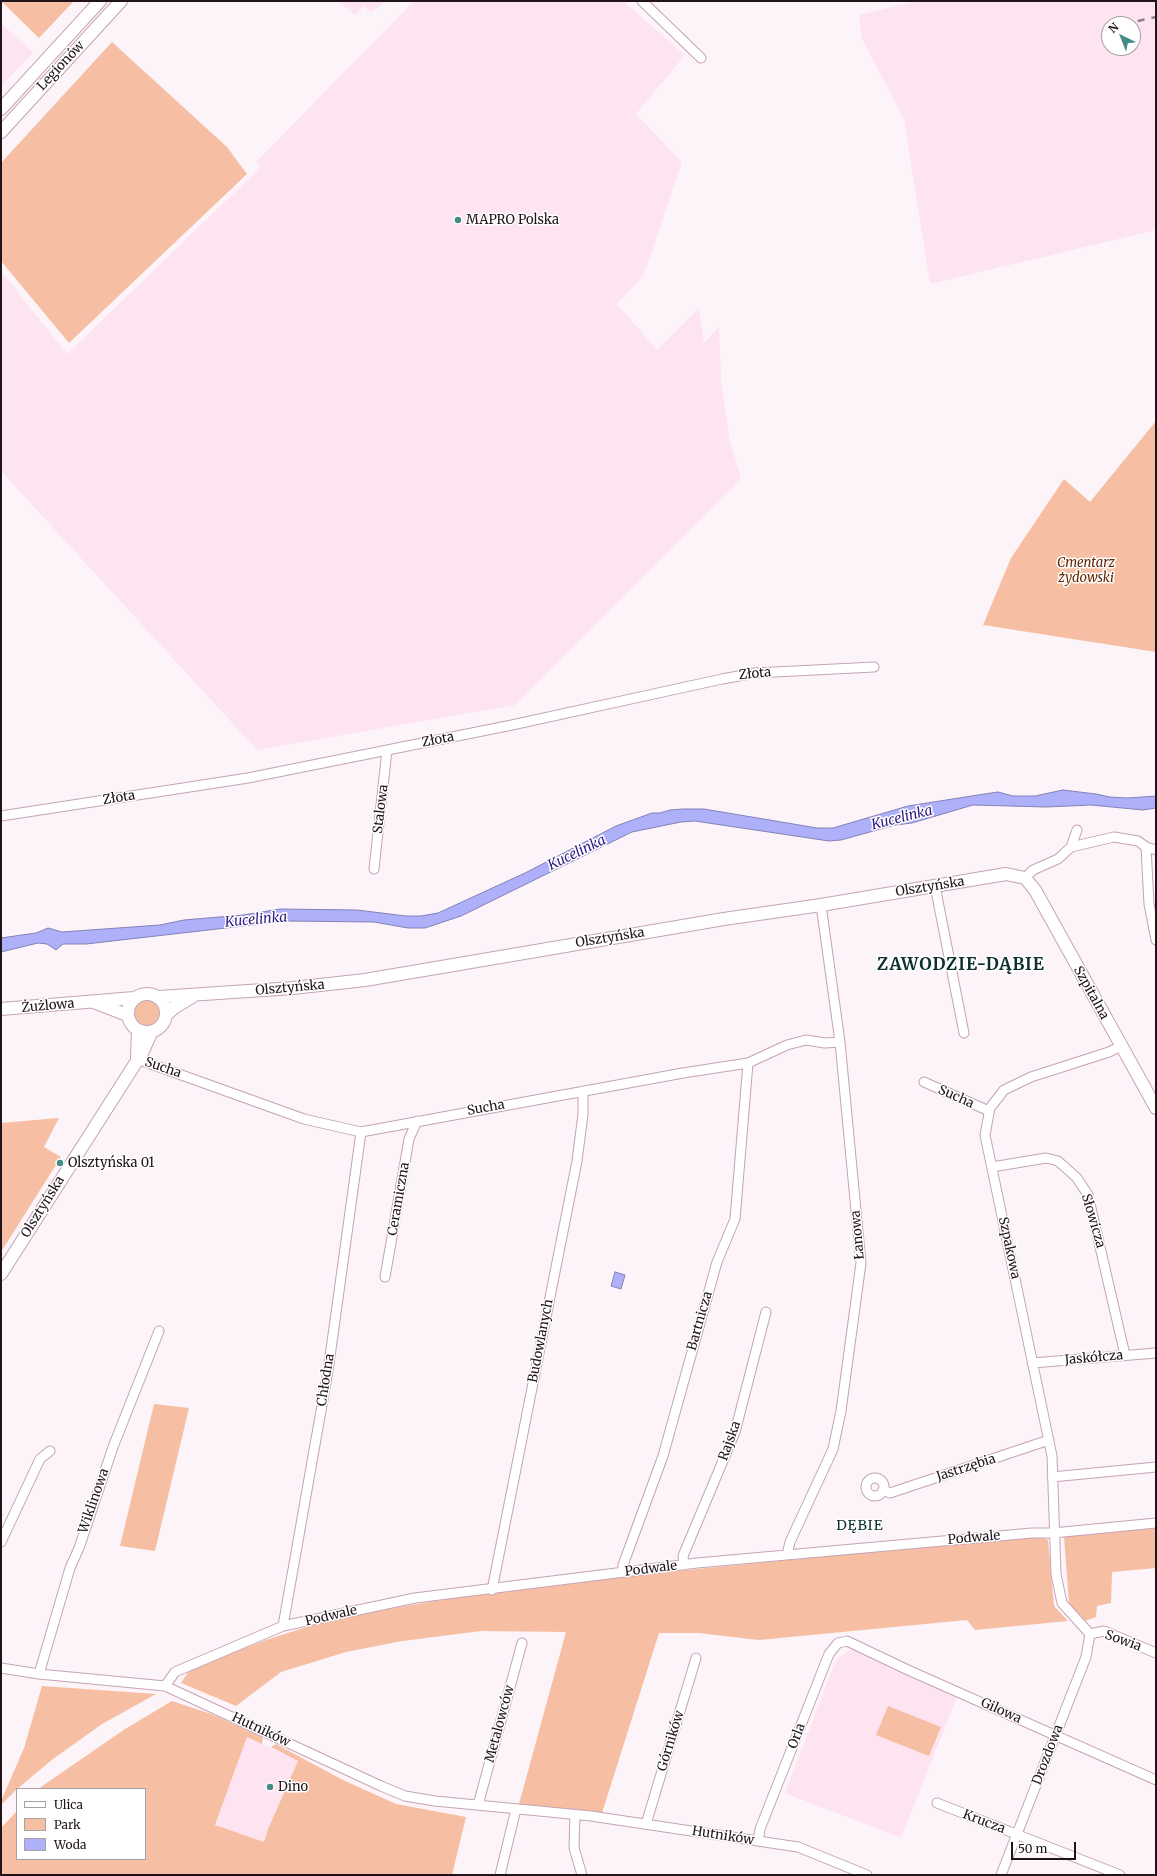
<!DOCTYPE html>
<meta charset="utf-8">
<style>
body{margin:0}
#map{position:relative;width:1157px;height:1876px;overflow:hidden;background:#fcf4f8;font-family:Merriweather,serif}
canvas{display:block}
.frame{position:absolute;inset:0;border:2px solid #20141a;pointer-events:none}
.legend{position:absolute;left:16px;top:1788px;width:130px;height:72px;box-sizing:border-box;background:#fff;border:1px solid #a6a1a3;margin:0;padding:5px 7px;list-style:none;font-size:12px;color:#20141a}
.legend li{display:flex;align-items:center;gap:8px;height:20px}
.legend b{width:20px;border:1px solid #a6a1a3}
.north{position:absolute;left:1101px;top:16px;width:40px;height:40px;box-sizing:border-box;background:#fff;border:1px solid #a6a1a3;border-radius:50%;rotate:317deg;font-size:11px;font-weight:700;line-height:16px;text-align:center;color:#20141a}
.north::after{content:'';display:block;margin:auto;width:14px;height:18px;background:#458c86;clip-path:polygon(50% 0,100% 100%,50% 72%,0 100%)}
.scale{position:absolute;left:1011px;top:1842px;width:65px;height:18px;box-sizing:border-box;border:2px solid #20141a;border-top:0;padding-left:5px;font-size:12px;line-height:14px;white-space:nowrap;color:#20141a;-webkit-text-stroke:3px #fff;paint-order:stroke}
</style>
<div id="map">
<canvas width="1157" height="1876"></canvas>
<div class="frame"></div>
<ul class="legend">
<li><b style="height:5px;background:#fff"></b>Ulica</li>
<li><b style="height:11px;background:#f6bfa3"></b>Park</li>
<li><b style="height:11px;background:#aeb0f9"></b>Woda</li>
</ul>
<div class="north">N</div>
<div class="scale">50 m</div>
</div>
<script>
const c = document.querySelector('canvas').getContext('2d');
c.lineJoin = 'round';
function fill(path, color) { c.fillStyle = color; c.fill(path, 'evenodd'); }
const toPath = rows => new Path2D(rows.map(r => 'M' + r).join(''));
function stroke(path, color, width, dash) { c.strokeStyle = color; c.lineWidth = width; c.lineCap = dash ? 'butt' : 'round'; c.setLineDash(dash || []); c.stroke(path); }
function write(font, color, halo, rows, align = 'center') {
  c.font = font + ' Merriweather,serif'; c.lineWidth = 3; c.setLineDash([]); c.textBaseline = 'middle'; c.strokeStyle = halo; c.fillStyle = color; for (const [text, x, y, turn = 0] of rows) {
    c.save(); c.translate(x, y); c.rotate((+turn || 0) * Math.PI / 180); c.textAlign = isNaN(turn) ? turn : align; if (halo) c.strokeText(text, 0, 0); c.fillText(text, 0, 0); c.restore();
  }
}
const built = toPath([
 [338,1,386,1,371,12,364,6,355,15],
 [414,1,623,1,685,55,636,114,682,162,644,275,617,304,657,350,699,308,704,343,719,327,721,380,730,442,741,478,515,705,257,750,1,471,1,271,67,354,261,167,256,162],
 [916,1,1156,1,1156,230,930,284,904,119,862,39,859,15],
 [1109,24,1133,24,1133,48,1109,48],
 [1,23,33,53,1,86],
 [852,1648,957,1697,901,1838,785,1793,836,1660],
 [247,1737,298,1761,268,1829,264,1843,215,1825]
]);
const green = toPath([
 [1,1,74,1,39,38],
 [112,42,227,147,247,174,69,343,1,261,1,163],
 [1156,421,1156,652,983,625,1011,558,1064,479,1090,502],
 '133 1013a13 13 0 1 1 26 0a13 13 0 1 1-26 0Z',
 [59,1118,44,1147,61,1157,1,1252,1,1123],
 [154,1404,189,1408,155,1551,120,1546],
 [1156,1528,1156,1568,1112,1572,1111,1603,1097,1606,1096,1617,1085,1621,1069,1603,1064,1537],
 [1033,1536,1041,1536,1048,1540,1054,1606,1068,1621,975,1630,967,1620,759,1640,698,1633,659,1633,602,1813,519,1804,566,1632,481,1631,402,1641,346,1652,281,1672,236,1706,181,1683,190,1669,266,1640,319,1623,358,1614,453,1598,646,1574],
 [42,1686,156,1694,102,1724,53,1759,17,1789,1,1805,1,1801,24,1748],
 [172,1701,211,1714,261,1736,263,1739,262,1744,247,1737,215,1825,264,1842,268,1829,298,1761,271,1747,276,1744,343,1780,396,1804,466,1817,452,1875,1,1875,1,1828,17,1811,17,1859,145,1859,145,1789,38,1789,125,1729],
 [888,1706,941,1727,929,1756,876,1735]
]);
const water = toPath([
 [1063,790,1096,794,1110,797,1128,798,1156,796,1156,808,1143,810,1091,805,1046,807,973,805,912,823,895,825,841,840,829,841,715,824,695,821,681,822,632,832,461,916,425,928,408,928,374,922,287,921,86,944,63,944,56,950,47,944,38,943,1,952,1,938,36,933,48,928,62,932,160,925,184,920,243,915,280,909,357,910,406,916,421,916,438,913,525,873,616,826,652,813,660,813,670,810,683,809,704,809,817,828,833,828,908,806,978,795,998,792,1013,796,1035,796,1063,790],
 [615,1272,625,1275,621,1289,611,1286,615,1272]
]);
const minor = toPath([
 [642,1,701,58],
 [1,816,248,778,512,725,722,679,755,673,874,667],
 [1071,847,1114,837,1138,841,1146,847,1156,850],
 [1146,847,1149,904,1156,940],
 [374,869,387,750],
 [1025,878,1033,870,1058,859,1071,847,1077,830],
 [935,886,964,1033],
 [137,1059,304,1119,361,1132,683,1073,748,1063,787,1045,806,1040,825,1043,840,1042],
 [924,1082,989,1111],
 [992,1167,1046,1158,1058,1161,1077,1178,1088,1195,1125,1355],
 [385,1277,409,1139,417,1121],
 [1032,1363,1156,1353],
 [1052,1477,1156,1467],
 '866 1487a9 9 0 1 1 18 0a9 9 0 1 1-18 0Z',
 [883,1490,890,1493,1049,1440],
 [1,1542,40,1459,50,1451],
 [787,1555,790,1542,833,1449,841,1411,861,1263,840,1042,821,905],
 [684,1565,683,1556,735,1432,766,1312],
 [623,1572,623,1565,663,1456,717,1262,735,1219,748,1063],
 [492,1590,577,1161,583,1114,583,1091],
 [283,1626,328,1371,361,1132],
 [1090,1634,1062,1603,1056,1574,1052,1456,985,1135,990,1108,1004,1090,1031,1077,1109,1052,1121,1046],
 [1090,1634,1104,1631,1156,1653],
 [1,1668,39,1674,165,1686,381,1786,405,1796,435,1801,591,1816,798,1847,867,1875],
 [39,1674,70,1568,79,1548,113,1447,159,1331],
 [165,1686,175,1672,283,1626,415,1598,697,1563,1032,1533,1053,1533,1156,1523],
 [937,1803,1120,1875],
 [478,1805,522,1643],
 [575,1815,574,1848,582,1875],
 [646,1824,696,1658],
 [758,1841,760,1829,829,1654,838,1643,847,1641,908,1670,1156,1780],
 [500,1875,516,1809],
 [1001,1875,1086,1657,1090,1634]
]);
const tertiary = toPath([
 [1,109,100,1],
 [1,132,121,1],
 '128 1013a19 19 0 1 1 38 0a19 19 0 1 1-38 0Z',
 [159,997,293,988,365,980,724,919,821,905,1006,874,1025,878,1035,890,1156,1108],
 [96,1003,127,1015],
 [1,1009,134,998],
 [166,1015,175,1007,192,997],
 [137,1059,138,1030],
 [1,1274,142,1053,152,1031]
]);
const rail = toPath([
 [1124,24,1156,17]
]);
const markers = [
 [458,220,4,"#458c86"],
 [60,1163,4,"#458c86"],
 [270,1787,4,"#458c86"]
];
const streetNames = [
 ["Legionów",61,66,-47],
 ["Złota",755,674,-6],
 ["Złota",438,740,-11],
 ["Złota",119,798,-9],
 ["Stalowa",381,809,-83],
 ["Olsztyńska",930,887,-9],
 ["Olsztyńska",610,938,-9],
 ["Olsztyńska",290,988,-5],
 ["Szpitalna",1091,993,61],
 ["Żużlowa",48,1006,-5],
 ["Sucha",163,1068,19],
 ["Sucha",956,1097,24],
 ["Sucha",486,1108,-10],
 ["Ceramiczna",399,1199,-80],
 ["Olsztyńska",43,1207,-58],
 ["Słowicza",1093,1221,74],
 ["Łanowa",858,1235,-95],
 ["Szpakowa",1009,1248,78],
 ["Bartnicza",700,1321,-74],
 ["Budowlanych",541,1341,-79],
 ["Jaskółcza",1094,1358,-5],
 ["Chłodna",326,1380,-81],
 ["Rajska",730,1441,-70],
 ["Jastrzębia",966,1468,-18],
 ["Wiklinowa",94,1501,-71],
 ["Podwale",974,1538,-5],
 ["Podwale",651,1569,-7],
 ["Podwale",331,1616,-13],
 ["Sowia",1123,1641,20],
 ["Gilowa",1001,1711,24],
 ["Metalowców",500,1724,-75],
 ["Hutników",261,1730,25],
 ["Orla",797,1736,-69],
 ["Górników",671,1741,-73],
 ["Drozdowa",1048,1755,-69],
 ["Krucza",984,1822,21],
 ["Hutników",723,1836,9]
];
const poiNames = [
 ["MAPRO Polska",466,220],
 ["Olsztyńska 01",68,1163],
 ["Dino",278,1787]
];
const parkNames = [
 ["Cmentarz",1086,563],
 ["żydowski",1086,578]
];
const waterNames = [
 ["Kucelinka",902,818,-14],
 ["Kucelinka",577,853,-26],
 ["Kucelinka",256,920,-5]
];
const neighbourhoodNames = [
 ["DĘBIE",860,1526]
];
const districtNames = [
 ["ZAWODZIE-DĄBIE",961,965]
];
fill(built, '#fee3f1');
fill(green, '#f6bfa3');
fill(water, '#aeb0f9');
stroke(water, '#8381b6', 1);
stroke(minor, '#c6a3b5', 11);
stroke(tertiary, '#c6a3b5', 14);
stroke(minor, '#fff', 9);
stroke(tertiary, '#fff', 12);
stroke(rail, '#8c8287', 2.5, [7, 7]);
for (const [x, y, r, color] of markers) { const dot = new Path2D(); dot.arc(x, y, r, 0, 2 * Math.PI); c.fillStyle = color; c.fill(dot); stroke(dot, '#fff', 1.5); }
write('13px', '#20141a', '#fff', streetNames);
write('13px', '#20141a', '#fff', poiNames, 'left');
write('italic 13px', '#602700', '#fff', parkNames);
write('italic 14px', '#301a81', '#fff', waterNames);
c.letterSpacing = '1px';
write('14px', '#0d302d', '#fff', neighbourhoodNames);
c.letterSpacing = '0px';
c.letterSpacing = '1px';
write('bold 17px', '#0d302d', '#fff', districtNames);
c.letterSpacing = '0px';
</script>
